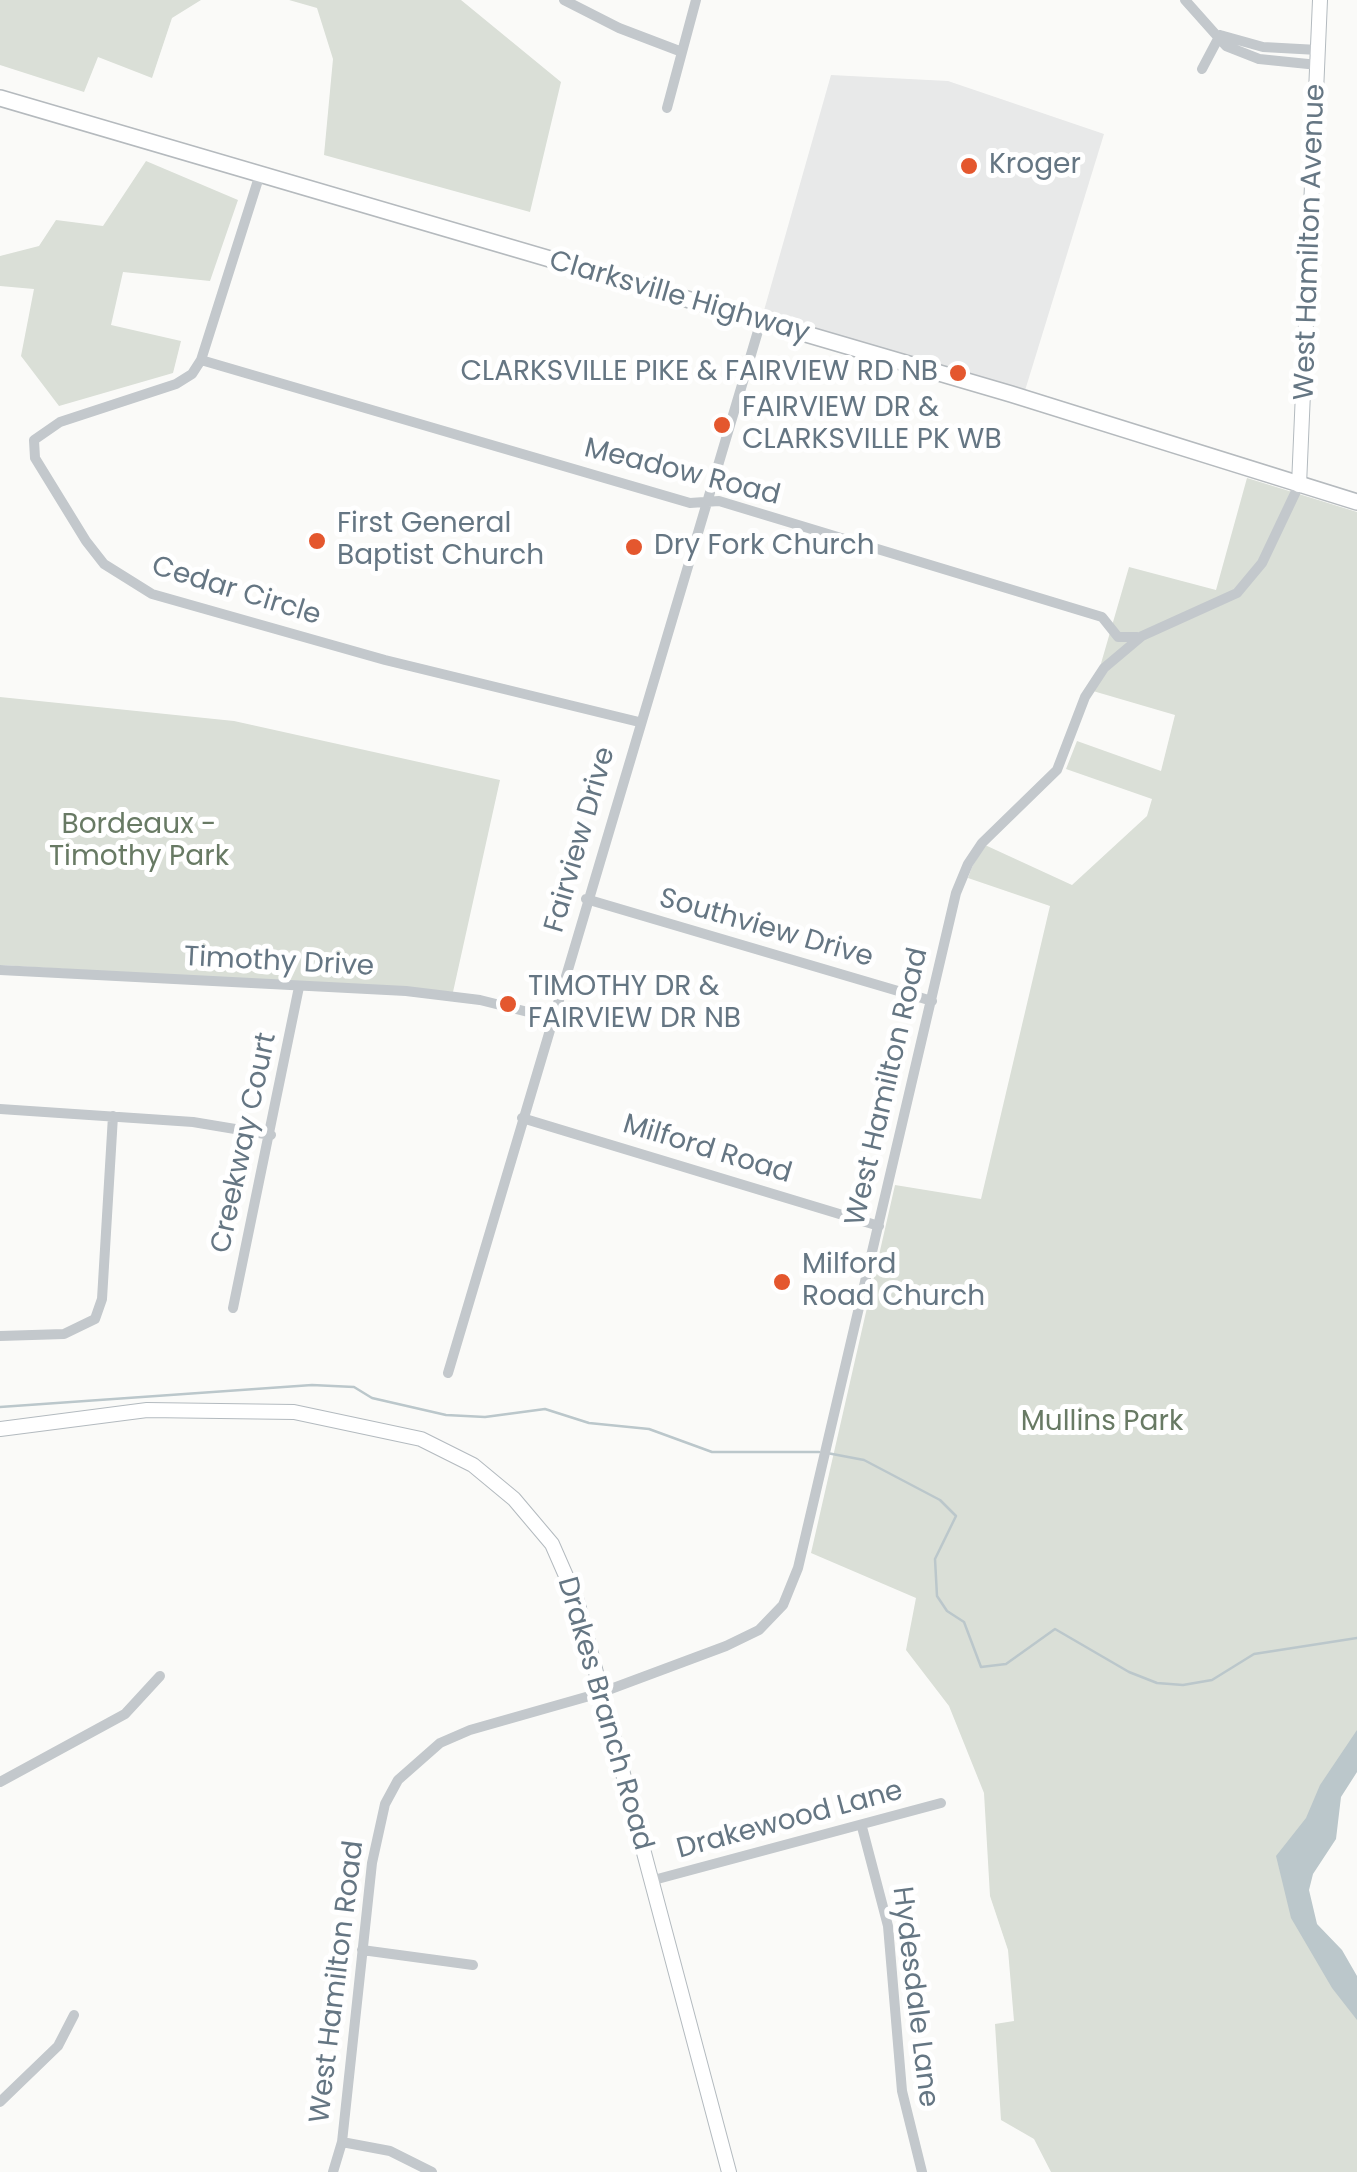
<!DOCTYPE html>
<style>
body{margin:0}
canvas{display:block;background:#fafaf8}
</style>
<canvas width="1357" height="2172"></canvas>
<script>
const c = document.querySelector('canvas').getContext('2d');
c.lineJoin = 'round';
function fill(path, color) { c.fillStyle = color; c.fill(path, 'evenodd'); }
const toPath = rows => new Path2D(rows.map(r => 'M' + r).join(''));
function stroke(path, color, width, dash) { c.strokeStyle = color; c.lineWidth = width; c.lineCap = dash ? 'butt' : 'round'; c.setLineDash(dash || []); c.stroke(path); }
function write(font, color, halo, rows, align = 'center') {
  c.font = font + ' Poppins,sans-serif'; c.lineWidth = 10; c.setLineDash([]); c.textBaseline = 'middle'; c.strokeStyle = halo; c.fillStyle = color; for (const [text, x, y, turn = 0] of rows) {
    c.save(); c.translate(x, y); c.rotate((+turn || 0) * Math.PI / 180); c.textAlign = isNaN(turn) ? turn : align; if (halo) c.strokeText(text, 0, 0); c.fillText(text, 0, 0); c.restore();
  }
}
const built = toPath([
 [831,75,948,81,1104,134,1023,397,761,321]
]);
const green = toPath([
 [0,0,201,0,172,18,152,78,98,57,84,92,0,65],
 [289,0,461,0,561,82,530,212,324,155,333,59,317,8],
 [146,161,238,200,210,281,123,272,111,325,181,341,173,373,59,406,21,356,34,289,0,286,0,256,39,246,56,220,103,226],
 [1247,478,1357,512,1357,1742,1292,1871,1357,2010,1357,2172,1051,2172,1034,2139,1001,2120,995,2024,1014,2021,1008,1950,990,1896,984,1793,949,1706,906,1650,916,1598,811,1553,895,1185,981,1199,1050,906,968,878,972,867,985,845,1072,885,1147,816,1152,799,1066,769,1077,741,1161,771,1175,715,1093,691,1129,567,1216,590],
 [0,697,234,721,500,780,453,992,0,965]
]);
const water = toPath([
 [1357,1730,1357,1772,1341,1797,1336,1839,1313,1874,1309,1890,1317,1924,1342,1950,1357,1976,1357,2020,1332,1988,1291,1918,1276,1856,1306,1818,1320,1785]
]);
const stream = toPath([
 [0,1407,312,1385,354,1387,372,1398,446,1415,485,1417,545,1409,589,1423,649,1429,712,1452,819,1452],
 [827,1453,864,1460,940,1500,956,1516,935,1559,937,1596,947,1611,964,1622,981,1667,1006,1664,1055,1629,1129,1672,1157,1683,1183,1685,1212,1680,1254,1654,1357,1638]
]);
const street = toPath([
 [564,0,619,28,682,52],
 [1185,0,1226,46,1259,59,1318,65],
 [1220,35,1263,47,1318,50],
 [1202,69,1220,35],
 [667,108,696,0],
 [260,174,201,360,192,374,176,384,60,422,34,440,35,458,86,541,104,564,152,594,385,660,639,722],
 [201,360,690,503,719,501,1102,617,1118,637,1137,637],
 [586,899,932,1001],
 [0,970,406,991,480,1000,552,1018],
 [0,1109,193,1122,271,1135],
 [522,1118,879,1226],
 [233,1308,299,987],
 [0,1336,64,1334,95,1319,102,1299,113,1116],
 [448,1373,761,321],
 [0,1782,125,1714,160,1676],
 [862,1827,888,1926,902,2091,922,2172],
 [650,1881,941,1803],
 [362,1950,473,1965],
 [0,2102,58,2046,74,2015],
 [342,2142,390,2151,432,2172],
 [333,2172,342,2142,372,1863,385,1804,398,1780,440,1743,470,1730,600,1693,726,1646,759,1630,783,1605,798,1568,956,893,968,864,982,843,1057,770,1085,697,1104,668,1142,636,1237,593,1262,563,1299,485]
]);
const secondary = toPath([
 [1299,485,1320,0],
 [0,1429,147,1410,294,1412,421,1439,473,1465,514,1499,552,1544,577,1601,729,2172]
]);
const primary = toPath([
 [0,98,1011,394,1357,502]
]);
const markers = [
 [969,166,10,"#e4572e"],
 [958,373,10,"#e4572e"],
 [722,425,10,"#e4572e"],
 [317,541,10,"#e4572e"],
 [634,547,10,"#e4572e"],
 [508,1004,10,"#e4572e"],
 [782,1282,10,"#e4572e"]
];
const poiNames = [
 ["Kroger",989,166],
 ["CLARKSVILLE PIKE & FAIRVIEW RD NB",938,373,"right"],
 ["FAIRVIEW DR &",742,409],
 ["CLARKSVILLE PK WB",742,441],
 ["First General",337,525],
 ["Baptist Church",337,557],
 ["Dry Fork Church",654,547],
 ["TIMOTHY DR &",528,988],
 ["FAIRVIEW DR NB",528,1020],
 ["Milford",802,1266],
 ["Road Church",802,1298]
];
const streetNames = [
 ["West Hamilton Avenue",1311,242,-88],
 ["Clarksville Highway",679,298,16],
 ["Meadow Road",682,473,14],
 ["Cedar Circle",236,592,17],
 ["Fairview Drive",581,840,-74],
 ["Southview Drive",766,929,16],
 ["Timothy Drive",279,963,3],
 ["West Hamilton Road",888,1087,-77],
 ["Creekway Court",245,1143,-78],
 ["Milford Road",707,1150,17],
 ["Drakes Branch Road",604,1714,74],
 ["Drakewood Lane",790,1821,-15],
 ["West Hamilton Road",338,1982,-83],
 ["Hydesdale Lane",914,1997,83]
];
const parkNames = [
 ["Bordeaux -",139,826],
 ["Timothy Park",139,858],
 ["Mullins Park",1102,1423]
];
fill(built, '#e8e9e9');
fill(green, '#dadfd7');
fill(water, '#bbc7cb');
stroke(stream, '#bbc7cb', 2.5);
stroke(secondary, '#b3babf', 16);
stroke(primary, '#b5babe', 18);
stroke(street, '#c3c8cc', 10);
stroke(secondary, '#fff', 14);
stroke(primary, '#fff', 15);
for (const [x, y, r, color] of markers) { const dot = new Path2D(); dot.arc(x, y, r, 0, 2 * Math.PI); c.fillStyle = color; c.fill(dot); stroke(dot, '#fff', 4); }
write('28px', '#657683', '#fff', poiNames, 'left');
write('28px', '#657683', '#fff', streetNames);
write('28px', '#687a64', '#fff', parkNames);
</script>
